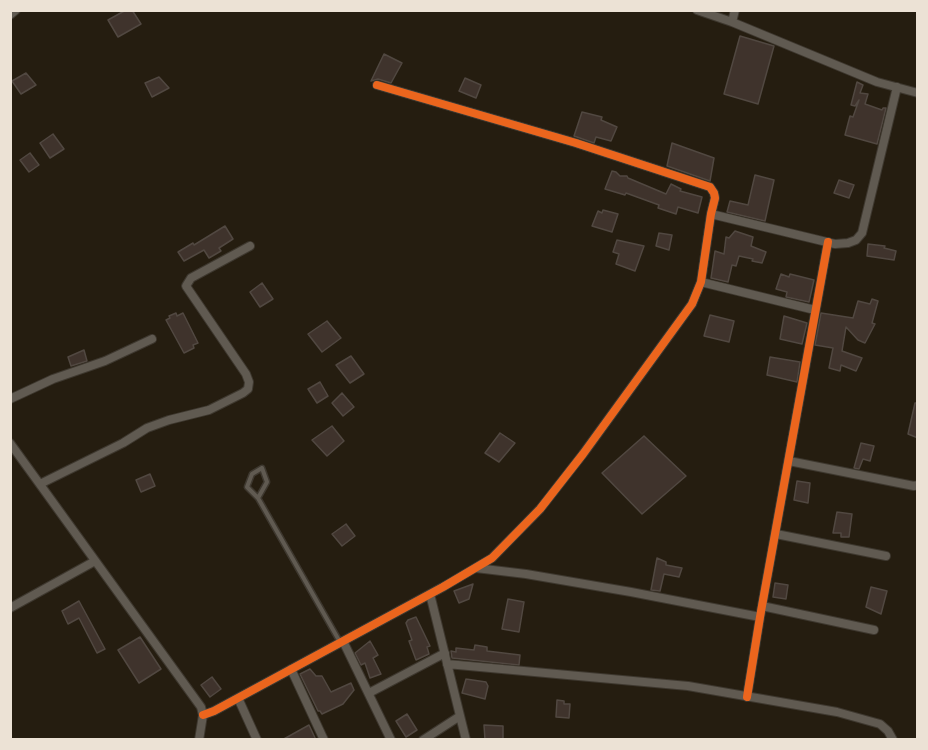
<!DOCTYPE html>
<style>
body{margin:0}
#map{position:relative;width:928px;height:750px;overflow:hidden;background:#251d10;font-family:"IBM Plex Sans",sans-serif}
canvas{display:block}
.frame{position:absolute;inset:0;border:12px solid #ece2d5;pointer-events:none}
</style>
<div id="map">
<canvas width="928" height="750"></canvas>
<div class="frame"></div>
</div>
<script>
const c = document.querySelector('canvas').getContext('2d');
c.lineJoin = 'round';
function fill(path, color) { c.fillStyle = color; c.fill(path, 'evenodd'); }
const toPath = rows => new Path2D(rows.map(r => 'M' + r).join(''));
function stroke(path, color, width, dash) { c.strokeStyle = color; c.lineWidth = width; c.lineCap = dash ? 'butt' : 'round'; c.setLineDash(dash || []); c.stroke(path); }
const building = toPath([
 [126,10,132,10,141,24,118,37,108,20,126,10],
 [740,36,774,46,758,104,724,94,740,36],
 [384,54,402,63,391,83,378,79,371,81,384,54],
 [26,73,36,85,21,94,12,81,26,73],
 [159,77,169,88,152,97,145,83,159,77],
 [465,78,481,85,476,98,459,91,465,78],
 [857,82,863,85,860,93,868,94,865,104,882,110,883,108,886,108,877,144,845,135,850,116,853,117,859,100,855,106,851,105,857,82],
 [582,112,602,117,601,120,617,127,611,141,596,137,594,143,574,136,582,112],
 [53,134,64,149,50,158,40,143,53,134],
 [672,143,714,158,710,181,667,166,672,143],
 [30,153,39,165,29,172,20,160,30,153],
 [612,171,616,172,620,176,627,176,628,178,666,194,671,184,681,189,680,191,702,197,698,213,678,207,676,214,658,208,659,205,626,193,625,195,605,189,612,171],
 [755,175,774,180,765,221,727,212,730,201,748,205,755,175],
 [839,180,854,185,849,198,834,193,839,180],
 [603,210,618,214,612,232,592,226,598,211,602,213,603,210],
 [225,226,233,239,219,248,221,251,209,258,204,250,184,261,178,252,193,243,194,245,225,226],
 [735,231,753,237,751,246,766,252,762,263,752,261,753,259,739,256,736,266,732,265,728,282,711,278,715,251,724,254,726,237,729,238,735,231],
 [659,233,672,235,669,250,656,246,659,233],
 [617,240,644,246,635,271,616,264,619,254,613,252,617,240],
 [868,244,885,246,884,248,896,251,894,260,867,256,868,244],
 [781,274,789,277,790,274,814,280,809,302,786,297,787,292,776,289,781,274],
 [262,283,273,299,260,307,250,292,262,283],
 [872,299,878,301,872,323,875,324,865,343,858,340,846,327,842,351,862,358,856,371,841,365,840,371,829,368,833,348,815,345,821,313,853,318,858,301,870,304,872,299],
 [176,313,177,316,183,313,198,343,193,345,194,348,184,353,166,320,170,318,169,316,176,313],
 [710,315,734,321,729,342,704,336,710,315],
 [784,316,807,323,802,344,780,339,784,316],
 [327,321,341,338,322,352,308,334,327,321],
 [84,350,87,361,71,366,68,357,84,350],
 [351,356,364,374,350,383,336,365,351,356],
 [770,357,800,362,797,382,767,375,770,357],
 [320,382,328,396,317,403,308,389,320,382],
 [342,393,354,407,343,416,332,403,342,393],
 [915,403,918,403,918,438,908,434,915,403],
 [332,426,344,441,327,456,312,440,332,426],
 [500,433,515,443,499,462,485,453,500,433],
 [644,436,686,476,642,514,602,473,644,436],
 [861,443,874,446,870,461,863,459,859,469,854,468,861,443],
 [150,474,155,486,141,492,136,480,150,474],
 [797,481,810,483,808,503,794,500,797,481],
 [837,512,852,514,849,537,841,537,841,533,833,533,837,512],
 [346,524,355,536,342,546,332,534,346,524],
 [657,558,666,562,666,565,682,568,679,577,664,574,660,591,651,590,657,558],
 [775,583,788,585,786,599,773,597,775,583],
 [473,584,469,599,459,603,454,591,473,584],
 [871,587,887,591,881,614,866,607,871,587],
 [508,599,524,602,519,632,502,629,508,599],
 [79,601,105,649,97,653,79,618,68,624,62,611,79,601],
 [416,617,430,646,427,647,429,654,416,660,409,641,412,640,406,623,408,620,416,617],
 [140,637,161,669,139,683,118,650,140,637],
 [370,641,378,655,373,658,381,674,370,678,365,663,361,665,355,653,370,641],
 [475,645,487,647,487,651,520,655,519,665,452,658,451,651,456,652,456,648,474,650,475,645],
 [310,669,316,676,322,676,331,692,351,683,354,690,343,704,322,714,320,711,318,711,300,674,310,669],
 [212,677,221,689,210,697,201,685,212,677],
 [466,679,486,682,488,686,485,699,462,693,466,679],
 [557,700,564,701,564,704,570,704,569,718,556,717,557,700],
 [407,714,417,730,406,737,396,721,407,714],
 [309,725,316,740,282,740,309,725],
 [484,725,503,726,503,740,485,740,484,725]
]);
const lane = toPath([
 [258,498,267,482,262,468,252,474,247,487,258,498,340,642]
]);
const street = toPath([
 [697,10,732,22,877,82,918,93],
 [10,15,16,10],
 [732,22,735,10],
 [711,214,835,244,848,243,856,240,862,233,897,87],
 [701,282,815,310],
 [10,399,53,379,105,361,152,339],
 [10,443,201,707,203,715,199,740],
 [789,461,914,486,918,485],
 [40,484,123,443,147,428,169,420,209,410,243,393,248,389,249,382,246,374,186,286,191,278,250,246],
 [776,534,886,556],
 [476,568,526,574,631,592,760,617],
 [430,594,466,740],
 [762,606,874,630],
 [10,608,95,561],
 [343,641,391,740],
 [447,664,688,686,837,712,880,724,888,731,893,740],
 [291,669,324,740],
 [369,693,445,653],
 [747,697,760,617,828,242],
 [238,698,257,740],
 [203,715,214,711,443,587,492,558,540,509,583,454,692,304,701,282,711,214,715,198,714,193,710,187,576,143,377,85],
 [423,740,460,716]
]);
const cycleway = toPath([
 [747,697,760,617,828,242],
 [203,715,214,711,443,587,492,558,540,509,583,454,692,304,701,282,711,214,715,198,714,193,710,187,576,143,377,85]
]);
fill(building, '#3f332c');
stroke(building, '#514841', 1.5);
stroke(lane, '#3e382f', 7);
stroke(street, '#3e382f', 10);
stroke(lane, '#605a51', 4);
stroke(street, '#605a51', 8);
stroke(cycleway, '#eb651d', 8);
</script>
